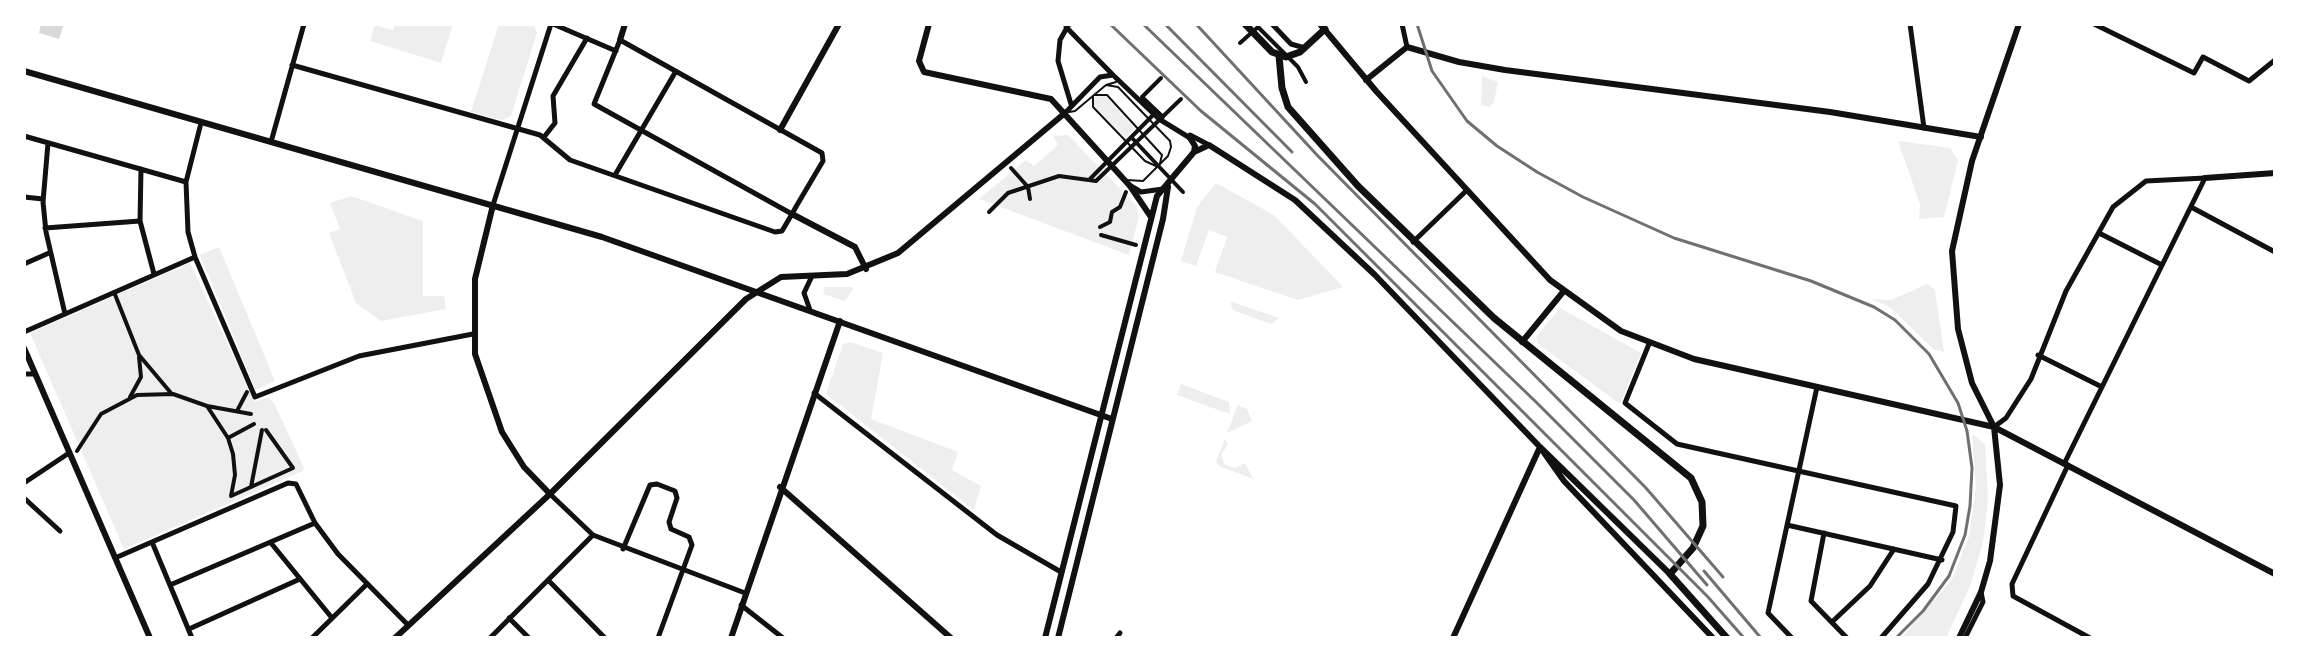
<!DOCTYPE html>
<style>
body{margin:0}
#map{position:relative;width:2299px;height:662px;overflow:hidden;background:#fff;font-family:"Noto Sans",sans-serif}
canvas{display:block}
.frame{position:absolute;inset:0;border:26px solid #fff;pointer-events:none}
</style>
<div id="map">
<canvas width="2299" height="662"></canvas>
<div class="frame"></div>
</div>
<script>
const c = document.querySelector('canvas').getContext('2d');
c.lineJoin = 'round';
function fill(path, color) { c.fillStyle = color; c.fill(path, 'evenodd'); }
const toPath = rows => new Path2D(rows.map(r => 'M' + r).join(''));
function stroke(path, color, width, dash) { c.strokeStyle = color; c.lineWidth = width; c.lineCap = dash ? 'butt' : 'round'; c.setLineDash(dash || []); c.stroke(path); }
const green = toPath([
 [395,24,453,24,441,63,370,41,375,25,393,30],
 [499,24,533,24,537,32,511,116,502,120,471,112],
 [1482,76,1498,82,1494,102,1489,107,1481,105],
 [1106,96,1135,129,1126,138,1093,105,1095,97],
 [1068,135,1136,205,1139,216,1129,255,979,199,1026,160,1034,166,1058,145,1053,136],
 [1898,141,1950,148,1958,160,1944,217,1919,219,1920,204],
 [1216,183,1274,215,1343,287,1298,300,1215,272,1227,237,1209,230,1196,266,1181,261,1197,207],
 [351,196,423,221,423,296,444,296,446,309,381,321,356,303,329,233,340,229,330,203],
 [219,247,275,381,256,390,200,255],
 [190,263,255,402,268,398,274,403,305,470,124,549,30,333],
 [1927,284,1935,290,1944,352,1933,349,1891,308,1872,299,1891,300],
 [825,287,851,287,853,289,845,301,823,294],
 [1230,301,1279,318,1271,324,1233,310],
 [1560,308,1641,353,1620,404,1537,343,1536,337],
 [850,342,883,353,871,419,958,452,952,470,981,486,974,510,826,394,843,344],
 [1181,384,1229,402,1230,414,1177,395],
 [1238,405,1247,409,1252,421,1227,433],
 [1972,434,1985,444,1988,498,1984,538,1971,584,1946,638,1901,638,1953,578,1969,536,1976,487],
 [1225,439,1228,444,1221,455,1225,465,1235,468,1245,463,1253,479,1219,466,1216,461]
]);
const water = toPath([
 [41,24,64,24,59,39,39,33]
]);
const service = toPath([
 [1106,85,1118,87,1170,141,1171,147,1168,156,1143,181,1127,180],
 [1094,95,1107,95,1162,155,1160,163],
 [1093,97,1093,107,1145,161,1156,166],
 [1069,112,1075,111,1106,85,1116,82]
]);
const pedestrian = toPath([
 [1240,43,1258,27,1298,67,1306,82],
 [1161,78,1142,97,1163,117],
 [1132,138,1183,192],
 [1011,168,1028,187,1030,199],
 [1089,180,1157,111],
 [989,212,1008,193,1059,176,1096,181,1181,99],
 [1100,227,1110,222,1112,212,1120,207,1126,192],
 [1101,235,1136,245],
 [114,292,139,355,171,393],
 [130,397,141,377,139,357],
 [207,406,228,438,233,454,235,475,231,496],
 [237,411,247,392],
 [228,438,254,424],
 [77,451,101,414,137,395,173,394,207,406,251,414],
 [251,487,262,430],
 [231,496,293,468,266,430]
]);
const minor = toPath([
 [553,24,616,51],
 [1069,24,1060,40,1058,61,1071,104],
 [1272,24,1291,44,1305,48],
 [1402,24,1407,47],
 [1910,24,1924,128],
 [2094,24,2194,73,2203,57,2249,81,2275,60],
 [1066,27,1113,75],
 [292,65,540,135,570,160,775,232,782,231,792,214,797,205,823,161,822,153,620,40,594,104,792,214],
 [1065,113,1100,77,1113,75,1159,119,1190,138],
 [201,123,186,182,188,232,195,257,255,397,359,356,473,334],
 [1190,135,1209,145],
 [24,136,186,182],
 [544,137,555,123,553,96,587,38],
 [271,142,304,24],
 [48,143,43,202,46,232,65,314],
 [141,169,140,221,154,274],
 [615,175,676,71],
 [1131,186,1141,192,1163,189],
 [24,197,43,199],
 [493,205,551,24],
 [2191,207,2275,252],
 [45,228,140,221],
 [2099,233,2162,265],
 [1413,242,1467,190],
 [24,264,49,253],
 [810,310,804,293,812,276],
 [24,332,195,257],
 [1649,344,1625,403,1677,444,1956,506,1953,532,1928,584,1881,638],
 [2038,355,2102,387],
 [24,374,35,374],
 [814,393,997,535,1061,572],
 [1994,427,2006,418,2031,379,2066,291,2113,207,2146,181,2205,178,2065,462],
 [2068,465,2012,584,2013,596,2090,638],
 [24,483,69,453],
 [550,494,593,535,745,593],
 [24,498,60,531],
 [1787,525,1942,560],
 [1824,533,1811,601,1847,638],
 [152,542,192,638],
 [271,543,332,618],
 [623,549,650,485,657,484,675,491,677,498,669,522,671,529,689,537,692,545,658,638],
 [115,558,288,483,296,484,315,523,338,554,408,625],
 [548,580,605,638],
 [170,585,315,523],
 [741,605,783,638],
 [509,618,529,638],
 [1832,622,1870,586,1894,549],
 [189,629,300,579],
 [312,638,367,584],
 [490,638,593,535],
 [1116,638,1120,633],
 [1792,638,1768,613,1817,387],
 [1965,638,1983,602,1981,592]
]);
const tertiary = toPath([
 [929,24,919,61,924,72,1051,99,1130,186,1151,217],
 [1320,24,1376,91,1550,280,1621,331,1694,359,1994,427,2275,574],
 [620,40,625,24],
 [24,71,602,237,1112,419],
 [1366,80,1407,47,1459,62,1505,70,1830,112,1981,137],
 [780,130,839,24],
 [1190,138,1195,146,1194,152],
 [2205,178,2275,173],
 [493,205,475,279,475,354,502,432,524,467,550,494],
 [792,214,855,247,866,269],
 [1522,342,1563,292],
 [24,348,150,638],
 [780,487,951,638],
 [395,638,550,494,746,299,781,277,847,274,898,253,1065,113],
 [731,638,840,321],
 [1045,638,1157,196,1194,152,1209,145,1295,200,1375,275,1540,447,1670,574],
 [1058,638,1163,219,1168,187],
 [1453,638,1540,447,1564,481,1713,638],
 [1959,638,1981,592,1990,561,2000,485,1994,427,1972,383,1958,329,1952,251,1972,161,2019,24]
]);
const secondary = toPath([
 [1245,24,1272,52,1286,57,1300,52,1325,29],
 [1279,56,1282,88,1288,107,1358,186,1494,318,1691,478,1702,502,1703,526,1693,548,1670,574,1727,638]
]);
const rail = toPath([
 [1110,24,1201,111,1315,204,1708,597,1744,638],
 [1143,24,1535,401,1634,500,1707,585],
 [1165,24,1292,152],
 [1196,24,1317,155,1646,488,1723,577],
 [1417,24,1432,71,1467,121,1497,146,1537,172,1583,197,1674,238,1811,281,1874,307,1895,320,1929,354,1958,403,1967,431,1972,468,1970,506,1965,535,1949,576,1923,611,1896,638],
 [1704,571,1761,638]
]);
fill(green, '#eee');
fill(water, '#d9d9d9');
stroke(service, '#111', 2);
stroke(pedestrian, '#111', 4);
stroke(minor, '#111', 5);
stroke(tertiary, '#111', 6);
stroke(secondary, '#111', 7);
stroke(rail, '#707070', 3);
</script>
